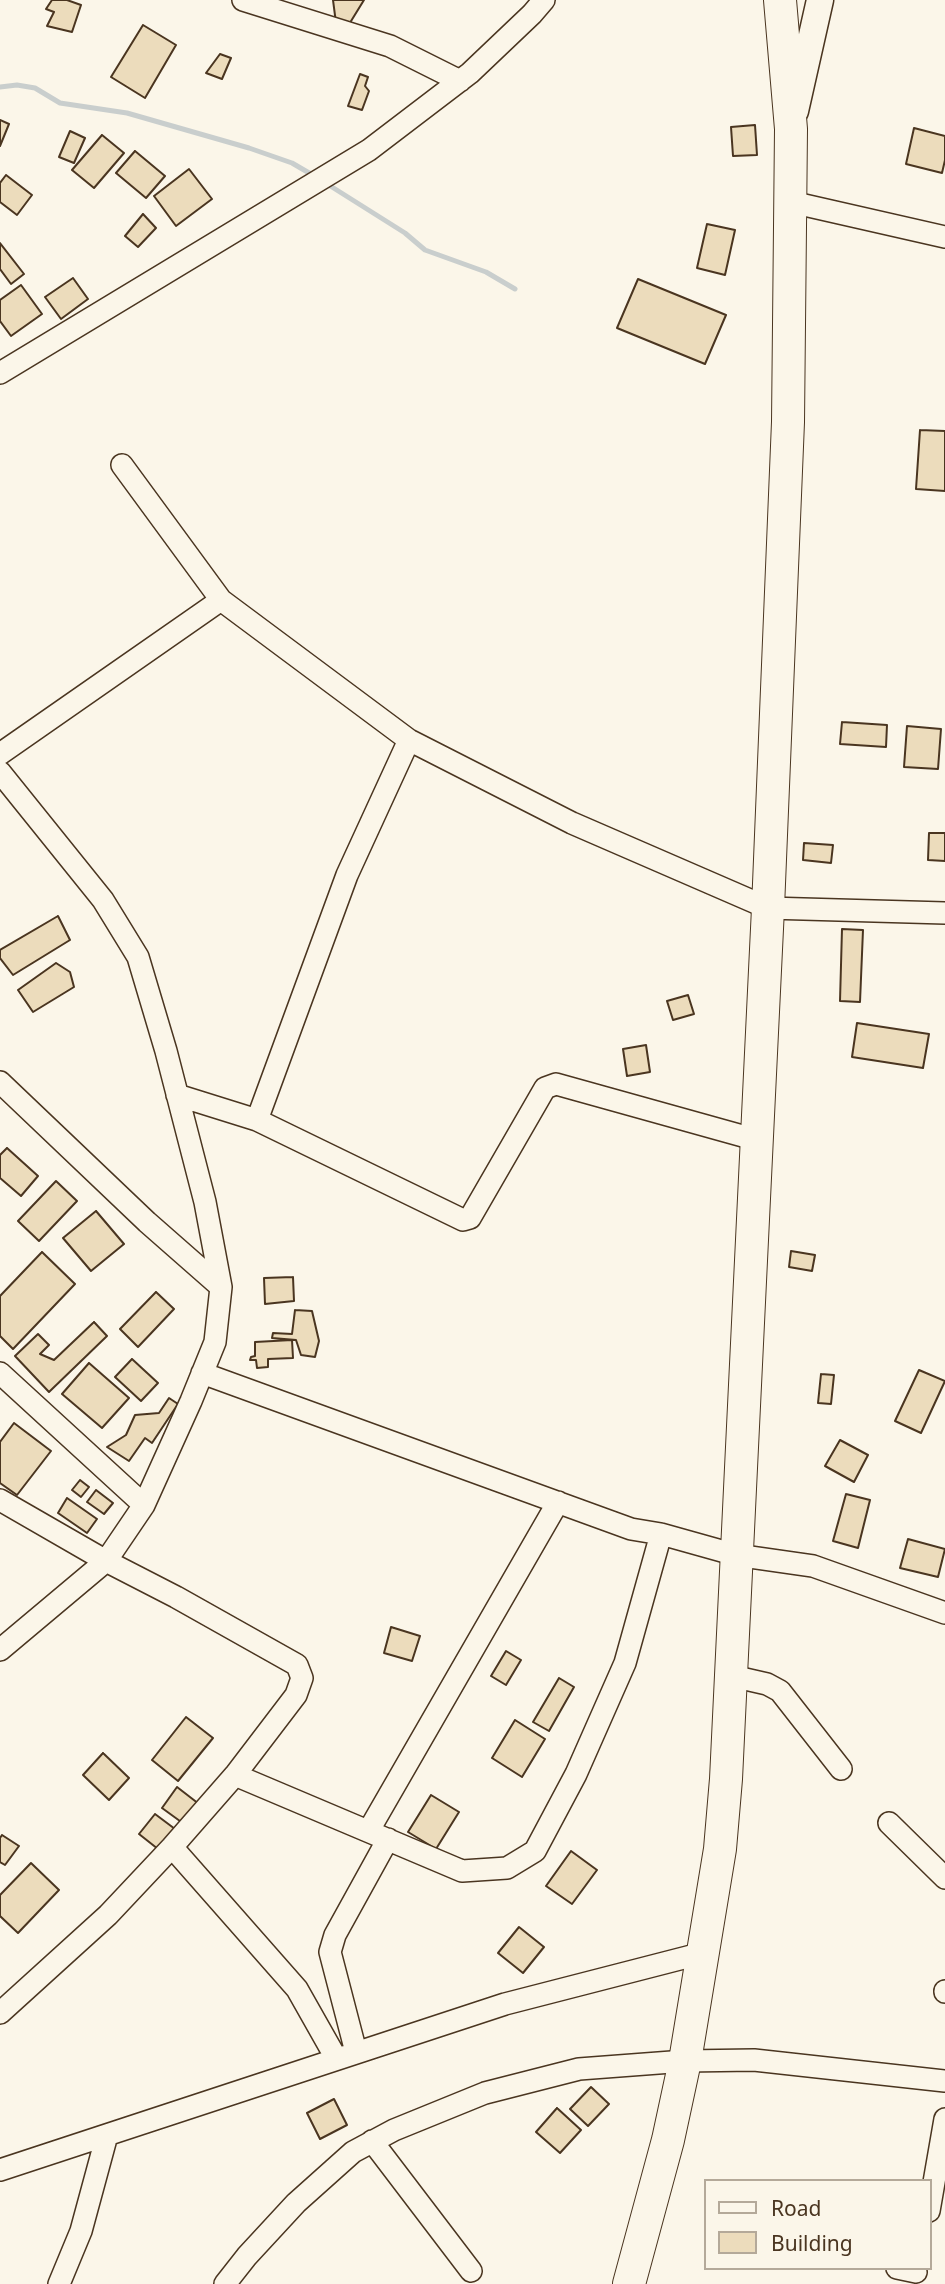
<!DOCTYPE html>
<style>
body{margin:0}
#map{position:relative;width:945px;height:2284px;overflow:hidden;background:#fbf6e9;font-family:"Noto Sans",sans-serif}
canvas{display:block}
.legend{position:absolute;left:704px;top:2179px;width:228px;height:91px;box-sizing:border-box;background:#fbf6e9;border:2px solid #b4a999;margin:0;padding:9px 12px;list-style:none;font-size:21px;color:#4a3520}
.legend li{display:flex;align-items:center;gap:14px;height:35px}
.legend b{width:35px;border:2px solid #b4a999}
</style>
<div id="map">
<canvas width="945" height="2284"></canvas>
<ul class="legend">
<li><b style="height:9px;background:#fbf6e9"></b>Road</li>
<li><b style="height:19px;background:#ecdcbc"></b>Building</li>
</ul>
</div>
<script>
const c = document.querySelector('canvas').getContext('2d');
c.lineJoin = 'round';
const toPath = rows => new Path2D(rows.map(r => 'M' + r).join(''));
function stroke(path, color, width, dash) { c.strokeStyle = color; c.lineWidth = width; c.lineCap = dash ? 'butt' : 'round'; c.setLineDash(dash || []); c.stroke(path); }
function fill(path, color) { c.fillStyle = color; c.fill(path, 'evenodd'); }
const stream = toPath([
 [0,87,17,85,35,88,60,103,127,113,249,148,292,163,316,177],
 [324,182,405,233,425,250,486,272,515,289]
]);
const building = toPath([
 [52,0,67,0,81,5,72,32,47,26,54,12,46,9,52,0],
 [333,0,364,0,348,26,336,23,333,0],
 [143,25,176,45,145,98,111,77,143,25],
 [220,54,231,58,222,79,206,73,220,54],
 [360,74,368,77,365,86,369,91,362,110,348,106,360,74],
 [0,120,9,124,0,146,0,120],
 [755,125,757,155,733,156,731,127,755,125],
 [914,128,945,136,945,160,942,173,906,164,914,128],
 [70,131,85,138,74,163,59,157,70,131],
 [102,135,124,153,94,188,72,170,102,135],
 [135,151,165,176,146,198,116,173,135,151],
 [189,169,212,199,176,226,154,196,189,169],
 [6,175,32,195,17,215,0,202,0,183,6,175],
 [143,214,156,228,138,247,125,236,143,214],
 [707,224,735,230,725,275,697,268,707,224],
 [0,243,24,274,11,284,0,269,0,243],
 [73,278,88,299,61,319,45,297,73,278],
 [638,279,726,315,705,364,617,328,638,279],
 [21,285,42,314,11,336,0,321,0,300,21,285],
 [920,430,945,431,945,491,916,489,920,430],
 [842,722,887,725,886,747,840,744,842,722],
 [907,726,941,729,938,769,904,767,907,726],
 [929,833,945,833,945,861,928,860,929,833],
 [804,843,833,845,831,863,803,860,804,843],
 [58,916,70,940,13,975,0,958,0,950,58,916],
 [842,929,863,930,860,1002,840,1001,842,929],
 [56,963,70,972,74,987,33,1012,18,990,56,963],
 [688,995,694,1014,673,1020,667,1001,688,995],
 [857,1023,929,1034,923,1068,852,1057,857,1023],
 [646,1045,650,1072,627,1076,623,1049,646,1045],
 [7,1148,38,1176,21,1196,0,1178,0,1155,7,1148],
 [56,1181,77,1201,39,1241,18,1221,56,1181],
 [96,1211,124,1244,91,1271,63,1238,96,1211],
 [791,1251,815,1255,812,1271,789,1267,791,1251],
 [42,1252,75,1284,13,1349,0,1336,0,1296,42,1252],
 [293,1277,294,1301,265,1304,264,1278,293,1277],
 [156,1292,174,1309,138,1347,120,1329,156,1292],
 [295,1310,312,1311,319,1341,315,1357,301,1355,296,1340,272,1338,273,1333,292,1334,295,1310],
 [94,1322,107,1336,49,1392,15,1356,38,1334,49,1345,40,1354,54,1360,94,1322],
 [292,1340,293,1358,268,1359,268,1367,257,1368,256,1360,250,1360,251,1357,255,1356,255,1342,292,1340],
 [132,1359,158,1383,141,1401,115,1377,132,1359],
 [89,1363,129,1398,102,1428,62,1394,89,1363],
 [919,1370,945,1381,921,1433,895,1421,919,1370],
 [821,1374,834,1375,831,1404,818,1403,821,1374],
 [169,1398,178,1404,152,1443,145,1438,129,1461,107,1447,126,1435,135,1415,159,1413,169,1398],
 [14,1423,51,1451,17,1495,0,1483,0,1442,14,1423],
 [840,1440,868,1455,854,1482,825,1466,840,1440],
 [80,1480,89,1487,81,1497,72,1490,80,1480],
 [96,1490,113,1503,104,1514,87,1502,96,1490],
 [846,1494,870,1500,858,1548,833,1541,846,1494],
 [67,1498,97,1519,87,1533,58,1513,67,1498],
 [908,1539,945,1549,938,1577,900,1568,908,1539],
 [391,1627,420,1636,412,1661,384,1653,391,1627],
 [506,1651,521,1660,506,1685,491,1676,506,1651],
 [559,1678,574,1687,549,1731,533,1722,559,1678],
 [186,1717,213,1738,178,1781,152,1760,186,1717],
 [515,1720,545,1739,522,1777,492,1758,515,1720],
 [103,1753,129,1778,109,1800,83,1775,103,1753],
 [177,1787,199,1804,184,1824,162,1808,177,1787],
 [431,1795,459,1812,436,1849,408,1832,431,1795],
 [155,1814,179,1832,163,1853,139,1834,155,1814],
 [2,1835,19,1846,5,1865,0,1862,0,1838,2,1835],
 [571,1851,597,1870,572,1904,546,1886,571,1851],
 [31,1863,59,1890,18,1933,0,1916,0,1895,31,1863],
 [519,1927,544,1947,523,1973,498,1953,519,1927],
 [591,2087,609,2104,588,2126,570,2109,591,2087],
 [334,2099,347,2125,320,2139,307,2113,334,2099],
 [557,2108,581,2130,560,2153,536,2132,557,2108]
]);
const minor = toPath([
 [243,0,390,46,460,81],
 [791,202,945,237],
 [0,373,369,150,470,73,532,14,544,0],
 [122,465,221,600,409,740,572,823,768,908,945,913],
 [0,754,221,600],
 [0,772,103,900,138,957,166,1051,205,1202,221,1287,215,1342,191,1401,144,1505,106,1561,0,1650],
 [0,1082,147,1222,221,1287],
 [177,1095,257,1120,463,1220,470,1218,545,1088,556,1084,757,1140],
 [257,1120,347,875,409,740],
 [0,1373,144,1505],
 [202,1373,631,1529,661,1534,736,1555,813,1566,945,1613],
 [0,1500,106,1561,176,1597,297,1665,302,1678,296,1695,235,1775,172,1847,108,1915,0,2013],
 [732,1676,767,1684,780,1691,841,1769],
 [235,1775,462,1871,507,1868,535,1851,576,1774,625,1663,661,1534],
 [889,1823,945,1878],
 [369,1830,558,1502],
 [172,1847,297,1989,336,2058],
 [945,1991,945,1992],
 [356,2052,330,1952,335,1935,388,1839],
 [372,2141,471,2271],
 [0,2170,505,2004,703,1953],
 [929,2211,945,2119],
 [897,2268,916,2272],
 [59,2284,81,2231,107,2135],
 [225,2284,247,2256,296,2203,353,2152,394,2130,485,2093,579,2069,685,2061,754,2060,945,2081]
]);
const major = toPath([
 [795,111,820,0]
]);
const highway = toPath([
 [629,2284,668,2140,685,2061,720,1849,726,1779,768,908,788,422,791,129,780,0]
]);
stroke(stream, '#c9cecd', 5);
fill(building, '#ecdcbc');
stroke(building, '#4a3520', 2);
stroke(minor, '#4a3520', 24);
stroke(major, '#4a3520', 29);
stroke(highway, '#4a3520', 34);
stroke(minor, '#fbf6e9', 21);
stroke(major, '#fbf6e9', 26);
stroke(highway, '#fbf6e9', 32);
</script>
